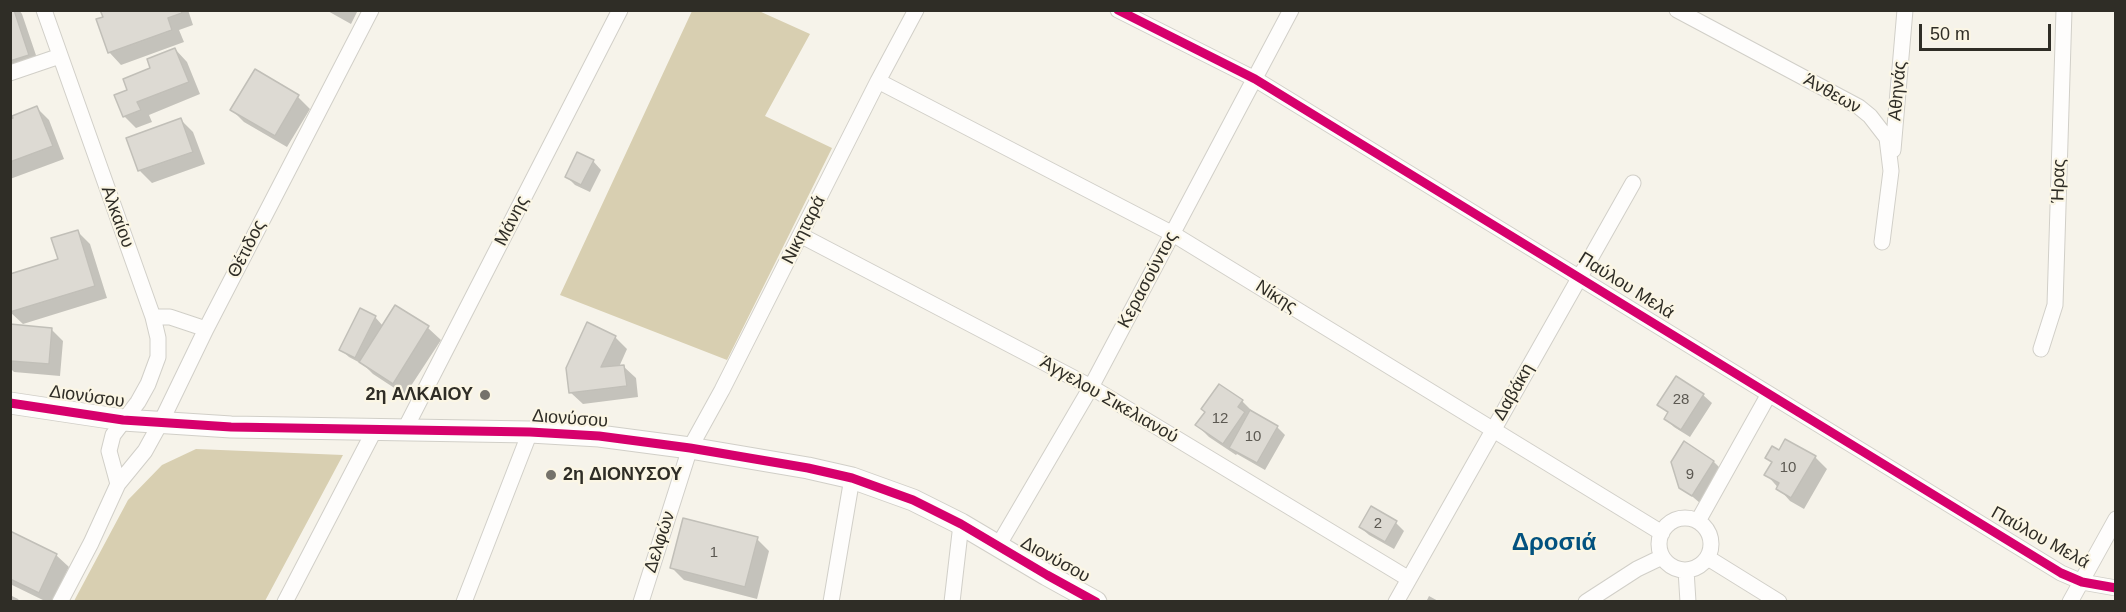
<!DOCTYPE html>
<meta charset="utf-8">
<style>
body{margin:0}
#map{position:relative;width:2126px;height:612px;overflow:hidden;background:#f6f3ea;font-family:Helvetica,sans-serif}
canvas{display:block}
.frame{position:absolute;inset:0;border:12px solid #2f2d26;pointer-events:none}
.scale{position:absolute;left:1919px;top:24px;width:132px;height:27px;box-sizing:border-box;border:3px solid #2f2d26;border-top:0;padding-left:8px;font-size:18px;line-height:21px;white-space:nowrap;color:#2f2d26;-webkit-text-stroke:4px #fbf6e5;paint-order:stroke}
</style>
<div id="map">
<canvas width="2126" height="612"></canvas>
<div class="frame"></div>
<div class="scale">50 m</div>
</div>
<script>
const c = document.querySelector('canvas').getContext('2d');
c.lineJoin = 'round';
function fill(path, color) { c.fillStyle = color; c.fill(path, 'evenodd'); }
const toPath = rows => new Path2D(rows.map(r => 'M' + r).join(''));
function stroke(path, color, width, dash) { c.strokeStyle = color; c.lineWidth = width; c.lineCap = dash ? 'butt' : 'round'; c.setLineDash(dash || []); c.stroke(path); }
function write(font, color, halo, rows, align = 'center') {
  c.font = font + ' Helvetica,sans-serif'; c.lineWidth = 4.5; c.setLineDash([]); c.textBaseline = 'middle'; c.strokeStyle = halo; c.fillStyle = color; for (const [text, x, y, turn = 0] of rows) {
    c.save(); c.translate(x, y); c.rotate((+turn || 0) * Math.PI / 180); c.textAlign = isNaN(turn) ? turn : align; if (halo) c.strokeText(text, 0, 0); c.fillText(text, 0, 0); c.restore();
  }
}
const forest = toPath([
 [692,11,759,11,810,34,765,116,832,148,727,360,560,295],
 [196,449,343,455,265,601,74,601,128,500,162,465]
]);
const shadow = toPath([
 [10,10,19,10,22,14,40,67,10,77],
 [102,10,188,10,193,25,179,30,184,42,121,65,109,52],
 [326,10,358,10,351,24],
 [175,49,187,62,200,94,149,115,152,122,136,128,124,116,129,91],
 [298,97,310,109,287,147,244,122,232,110],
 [37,108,49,120,64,159,10,179,10,120],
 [181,120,193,132,205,164,152,183,140,171,128,139],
 [593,161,601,170,590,192,575,185,567,177],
 [78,232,90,244,107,298,23,324,10,312,59,260],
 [396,307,428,328,441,340,405,395,373,374,364,365,349,357,340,349,375,317,383,326],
 [10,325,51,329,63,341,60,376,14,372,10,368],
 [615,337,627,349,619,367,623,366,636,378,638,397,583,404,570,392],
 [1677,378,1703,395,1712,403,1690,437,1674,427,1666,419,1669,414,1659,405],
 [1242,401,1254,413,1277,427,1285,435,1265,470,1237,454,1236,455,1209,437,1197,425,1206,412],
 [1685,444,1714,462,1722,470,1700,503,1681,487],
 [1815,457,1827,469,1804,509,1790,501,1766,474,1773,463,1767,458],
 [1371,508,1396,523,1404,531,1394,549,1369,535,1360,527],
 [10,533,56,555,69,567,52,602,47,602,10,584],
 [757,539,769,551,757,599,684,580,672,568],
 [10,595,18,599,20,602,10,602],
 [1429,596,1440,602,1426,602]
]);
const building = toPath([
 [10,10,14,10,29,55,10,61,10,10],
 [100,10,181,10,182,13,168,18,172,30,108,53,96,19,103,17,100,10],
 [175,48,189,82,137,102,141,110,123,117,114,95,127,90,123,79,150,68,147,59,175,48],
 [255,69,299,95,275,136,230,110,255,69],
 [37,106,53,146,10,162,10,119,13,118,12,116,37,106],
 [181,118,193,152,138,171,126,138,181,118],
 [577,152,594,160,581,185,565,177,577,152],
 [78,230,95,286,10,312,10,274,58,259,51,238,78,230],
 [395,305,429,326,393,384,359,362,395,305],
 [360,308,376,316,355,358,339,350,360,308],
 [587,322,616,336,601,367,624,365,627,386,569,393,566,368,587,322],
 [10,324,52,328,49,364,10,361,10,324],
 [1676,376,1704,394,1681,430,1664,419,1668,412,1657,405,1676,376],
 [1219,384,1243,400,1238,407,1245,412,1223,444,1195,425,1205,412,1201,409,1219,384],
 [1250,410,1278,426,1257,463,1229,448,1250,410],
 [1785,439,1816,456,1791,498,1776,489,1779,483,1764,475,1772,462,1765,458,1772,446,1779,450,1785,439],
 [1684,441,1714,461,1692,496,1679,488,1671,462,1684,441],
 [1371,506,1397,521,1385,542,1359,527,1371,506],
 [683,518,758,537,745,587,670,568,683,518],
 [10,531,57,554,39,593,10,579,10,531]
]);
const street = toPath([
 [44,10,153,317,158,338,158,357,148,384,138,402,113,435,109,451,118,484],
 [1118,10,1255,79,2061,573,2082,582,2116,588],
 [1677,10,1859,107,1870,116,1887,138,1891,171,1882,242],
 [10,73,60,56],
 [878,81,1173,234,1662,533],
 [1893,150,1905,10],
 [802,236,1091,387,1409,579],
 [153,317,170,317,206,329],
 [2041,349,2055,305,2064,10],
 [404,431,620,10],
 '1659 544a26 26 0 1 1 52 0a26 26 0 1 1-52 0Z',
 [1698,521,1769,394],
 [998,546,1091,387,1291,10],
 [1708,558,1779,602],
 [1686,570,1688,602],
 [60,602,91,543,118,484,145,451,161,422,206,329,371,10],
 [285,602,374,431],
 [464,602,530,432],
 [641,602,690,448,722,390,878,81,916,10],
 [831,602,852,478],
 [952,602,961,524],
 [1396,602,1633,183],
 [1586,602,1637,569,1662,557],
 [2070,602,2116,519]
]);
const secondary = toPath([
 [10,403,123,420,231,427,530,432,599,436,690,448,808,468,852,478,913,500,961,524,1047,575,1096,602]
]);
const cycleway = toPath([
 [1118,10,1255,79,2061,573,2082,582,2116,588],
 [10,403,123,420,231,427,530,432,599,436,690,448,808,468,852,478,913,500,961,524,1047,575,1096,602]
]);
const markers = [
 [485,395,6,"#75726b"],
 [551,475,6,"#75726b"]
];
const numberNames = [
 ["28",1681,400],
 ["12",1220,419],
 ["10",1253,437],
 ["10",1788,468],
 ["9",1690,475],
 ["2",1378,524],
 ["1",714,553]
];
const streetNames = [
 ["Αθηνάς",1898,91,-85],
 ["Άνθεων",1832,94,29],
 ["Ήρας",2059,181,-88],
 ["Αλκαίου",117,217,70],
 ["Μάνης",512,221,-63],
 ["Νικηταρά",804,230,-63],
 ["Θέτιδος",247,249,-63],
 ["Κερασούντος",1148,280,-62],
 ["Παύλου Μελά",1626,286,32],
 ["Νίκης",1276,297,32],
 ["Δαβάκη",1514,392,-60],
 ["Διονύσου",87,397,8],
 ["Άγγελου Σικελιανού",1109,400,30],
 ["Διονύσου",570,419,4],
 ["Παύλου Μελά",2040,538,29],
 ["Δελφών",660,542,-72],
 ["Διονύσου",1055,560,29]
];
const poiNames = [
 ["2η ΑΛΚΑΙΟΥ",473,395],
 ["2η ΔΙΟΝΥΣΟΥ",563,475,"left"]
];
const districtNames = [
 ["Δροσιά",1554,543]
];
fill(forest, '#d8cfb1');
fill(shadow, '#0003');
fill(building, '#dddad3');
stroke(building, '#c1bfb8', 1.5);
stroke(street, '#d1cfc8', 17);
stroke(secondary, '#d1cfc8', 23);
stroke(street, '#fefdfc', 15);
stroke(secondary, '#fefdfc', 21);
stroke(cycleway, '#d6006c', 9);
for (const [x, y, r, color] of markers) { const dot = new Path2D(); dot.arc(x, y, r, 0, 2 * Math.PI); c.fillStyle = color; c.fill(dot); stroke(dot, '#fbf6e5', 2); }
write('15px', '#5c5952', null, numberNames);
write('18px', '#2f2d26', '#fbf6e5', streetNames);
write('bold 18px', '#2f2d26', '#fbf6e5', poiNames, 'right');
write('bold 24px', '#03527f', '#fbf6e5', districtNames);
</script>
